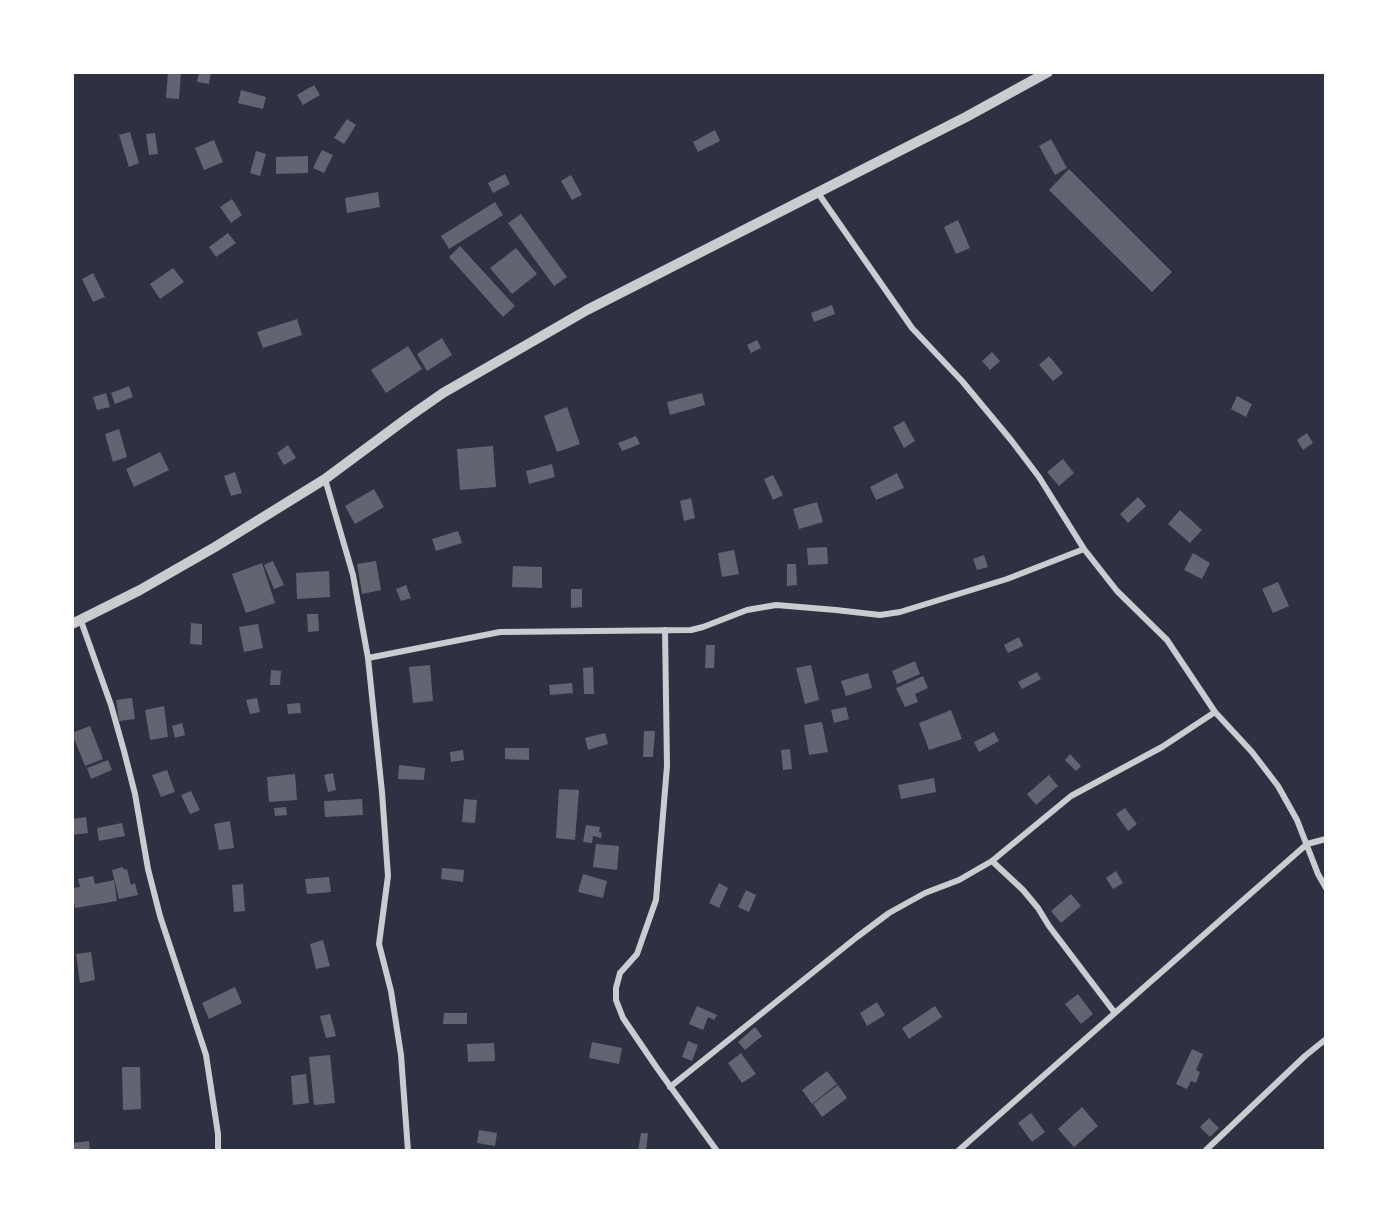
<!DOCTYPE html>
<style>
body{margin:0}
#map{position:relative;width:1398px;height:1223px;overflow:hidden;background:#2d3142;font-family:"PT Sans Narrow",sans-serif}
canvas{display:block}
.frame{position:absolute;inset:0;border:74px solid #fff;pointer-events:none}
</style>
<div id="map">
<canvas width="1398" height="1223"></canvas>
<div class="frame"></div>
</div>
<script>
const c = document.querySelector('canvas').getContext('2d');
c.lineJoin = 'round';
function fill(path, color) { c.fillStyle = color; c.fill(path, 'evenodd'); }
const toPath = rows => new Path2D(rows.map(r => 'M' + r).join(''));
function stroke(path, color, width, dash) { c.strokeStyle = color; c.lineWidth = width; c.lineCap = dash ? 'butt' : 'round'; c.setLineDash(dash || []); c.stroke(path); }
const building = toPath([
 [168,72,181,72,179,99,166,98],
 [199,72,211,72,209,84,197,82],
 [314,85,320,95,303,105,297,95],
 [241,90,266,97,263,109,238,103],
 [347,119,356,125,344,144,334,138],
 [715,130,720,141,698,152,693,142],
 [130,132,139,163,129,167,119,135],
 [155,133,158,154,149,155,146,134],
 [1051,139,1067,168,1055,175,1039,146],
 [214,140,223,162,204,170,195,148],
 [322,150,333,155,324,173,313,168],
 [256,151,266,154,260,176,250,173],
 [308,156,308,173,276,174,276,157],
 [1069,169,1172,272,1152,292,1049,190],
 [505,174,510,184,493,193,488,183],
 [571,175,582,195,572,200,561,181],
 [378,192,380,207,347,213,345,198],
 [232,199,242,215,231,223,220,207],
 [495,202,503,215,449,249,441,236],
 [521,214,567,277,554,286,508,223],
 [958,220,970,248,956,254,944,227],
 [228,233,236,243,216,257,209,247],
 [460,246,515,306,503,317,449,257],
 [516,248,537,274,512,294,490,268],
 [173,268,184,282,160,299,150,284],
 [93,273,105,297,93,302,82,279],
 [832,305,835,314,814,322,811,313],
 [297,319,302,335,263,348,257,332],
 [442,338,452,355,427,371,417,354],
 [757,340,761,348,751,353,747,345],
 [408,346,422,369,386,393,371,370],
 [992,352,1000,361,990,370,982,361],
 [1049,356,1063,373,1053,381,1039,365],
 [129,386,133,397,115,404,111,393],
 [106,393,110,407,97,410,93,397],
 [702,393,705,405,670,415,667,402],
 [1237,396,1252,404,1246,417,1231,409],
 [567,407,580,444,557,452,544,416],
 [904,421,915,441,904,448,893,427],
 [119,429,127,457,113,462,105,434],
 [1307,433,1313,443,1303,450,1297,440],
 [636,436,640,444,622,451,618,443],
 [288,445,296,458,284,465,277,453],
 [493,446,496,487,460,490,457,449],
 [160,452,169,470,134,487,126,469],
 [1063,459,1074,473,1059,486,1047,472],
 [552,464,555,477,529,484,526,471],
 [235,472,242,493,231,496,224,476],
 [897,473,904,488,876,500,870,487],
 [773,475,783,495,773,500,764,479],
 [374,489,384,507,355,524,345,506],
 [1138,497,1146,506,1128,523,1120,514],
 [691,498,695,518,684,521,680,501],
 [817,502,823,522,799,529,793,509],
 [1180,510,1202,530,1190,543,1168,524],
 [458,531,462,543,436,551,432,539],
 [827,547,828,564,808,565,807,548],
 [734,550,739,574,722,577,718,553],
 [1193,553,1210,563,1202,579,1184,570],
 [984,555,988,567,977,570,973,559],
 [273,561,284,585,274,589,264,565],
 [376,561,381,590,362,594,357,564],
 [262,563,275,603,246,613,232,574],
 [787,564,796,564,797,585,787,586],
 [513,566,542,567,542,588,512,587],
 [329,571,330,597,297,599,296,573],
 [1278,582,1289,606,1273,613,1262,589],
 [406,585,411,598,401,601,396,589],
 [571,589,582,589,582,607,571,608],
 [307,614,318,614,319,631,308,632],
 [191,623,202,624,202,645,190,644],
 [258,624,263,648,244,652,239,627],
 [1019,637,1023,646,1008,653,1004,645],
 [706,645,715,645,714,668,705,668],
 [915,661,920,674,897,684,892,671],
 [430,665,433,701,413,703,409,667],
 [811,665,819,700,805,704,796,668],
 [593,667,594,694,584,694,583,668],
 [271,670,281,671,280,685,270,685],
 [1037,672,1041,679,1022,689,1018,682],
 [868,673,872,688,846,696,841,681],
 [923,676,928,688,915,694,918,702,905,707,896,688],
 [572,683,573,693,550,695,549,685],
 [132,698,135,719,119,721,116,700],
 [257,698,260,712,250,714,246,700],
 [300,703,301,713,288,714,287,704],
 [164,706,168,737,150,740,145,710],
 [846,707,849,719,834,723,831,710],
 [951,710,962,739,929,750,919,723],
 [822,722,828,752,809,755,804,725],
 [182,723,185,735,175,738,172,726],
 [90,726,103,759,85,766,72,733],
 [644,731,655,731,653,757,643,757],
 [994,732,999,741,979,752,974,742],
 [605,733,608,744,588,750,585,738],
 [505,748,529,748,529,760,505,759],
 [790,749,792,769,783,770,781,750],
 [463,750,464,760,451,762,450,752],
 [1070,754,1081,766,1076,771,1065,760],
 [108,760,112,770,91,779,87,768],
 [399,765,425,768,424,780,398,779],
 [167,770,175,792,161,797,152,775],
 [333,773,336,790,328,792,324,775],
 [295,774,297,800,269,802,267,777],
 [1049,775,1058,786,1036,805,1027,794],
 [934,778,936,792,901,799,898,785],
 [559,789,579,790,575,840,556,838],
 [191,791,200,810,190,814,181,795],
 [362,799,363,815,325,817,324,801],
 [464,799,477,800,475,823,462,822],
 [286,807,287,815,275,816,274,808],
 [1125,808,1137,824,1128,831,1116,814],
 [86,817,88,833,72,835,72,819],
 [230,821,234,848,219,850,214,824],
 [122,823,125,836,99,841,97,828],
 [586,825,600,827,599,832,602,833,601,838,593,836,592,843,583,842],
 [596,844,619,846,617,870,593,867],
 [123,867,124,870,127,869,131,885,135,883,138,895,119,899,112,870],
 [442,868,464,870,463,882,441,879],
 [1116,871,1123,883,1113,889,1106,878],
 [583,874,607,881,603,898,578,892],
 [93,876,95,884,114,880,117,901,75,908,72,888,80,887,78,879],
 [329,877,331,892,307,894,305,879],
 [719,883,728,888,719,908,709,903],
 [243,884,245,911,234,912,232,885],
 [746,890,756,895,749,912,738,907],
 [1071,894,1081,906,1061,923,1051,911],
 [323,940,330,966,316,969,310,944],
 [91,952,95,980,80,983,76,954],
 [235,987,242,1003,209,1019,202,1003],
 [1078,994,1093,1014,1081,1024,1065,1004],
 [877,1002,885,1015,867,1026,860,1013],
 [697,1006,717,1015,714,1020,708,1017,703,1030,689,1024],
 [935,1006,942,1017,909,1039,902,1028],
 [444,1013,467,1013,467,1024,443,1024],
 [330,1014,336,1036,326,1038,320,1016],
 [755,1027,762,1036,745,1050,738,1042],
 [688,1041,698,1045,692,1061,682,1057],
 [592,1042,622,1048,619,1064,589,1058],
 [494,1043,495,1061,468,1062,467,1044],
 [1192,1049,1203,1054,1196,1070,1200,1072,1196,1083,1191,1081,1187,1089,1176,1084],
 [741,1053,756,1074,742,1083,728,1063],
 [330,1055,335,1103,314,1105,309,1057],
 [122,1067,140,1067,141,1109,123,1110],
 [827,1071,837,1084,812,1104,802,1090],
 [306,1074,309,1103,293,1105,291,1076],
 [838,1085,847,1098,822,1117,813,1104],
 [1082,1107,1098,1126,1074,1147,1058,1129],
 [1031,1113,1045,1132,1032,1142,1018,1123],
 [1209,1118,1219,1128,1210,1137,1200,1127],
 [479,1130,497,1133,495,1146,477,1143],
 [641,1133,648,1133,646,1151,638,1151],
 [89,1141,90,1151,72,1151,72,1143]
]);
const minor = toPath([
 [818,193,912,328,962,381,1011,440,1039,477,1084,549,1117,591,1167,640,1215,712,1252,752,1278,786,1297,820,1318,874,1326,888],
 [325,479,353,575,368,658,382,792,388,876,379,944,391,991,401,1055,408,1151],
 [81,621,111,705,124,751,135,794,148,869,160,916,206,1055,218,1134,218,1151],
 [665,630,667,766,656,900,637,954,620,973,616,988,616,1000,623,1018,657,1068,717,1151],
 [368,658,500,632,691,630,703,627,747,610,776,605,836,610,880,615,900,612,1007,579,1084,549],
 [992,861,1023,890,1038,908,1049,926,1115,1013],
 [670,1087,857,937,889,913,925,893,959,880,992,861,1071,796,1162,747,1215,712],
 [958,1151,1307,844,1326,839],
 [1205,1151,1305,1056,1326,1039]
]);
const tertiary = toPath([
 [72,624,140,590,215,547,325,479,410,416,443,393,587,310,966,117,1048,72]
]);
fill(building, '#626471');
stroke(minor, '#caccd0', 6);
stroke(tertiary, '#caccd0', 10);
</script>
